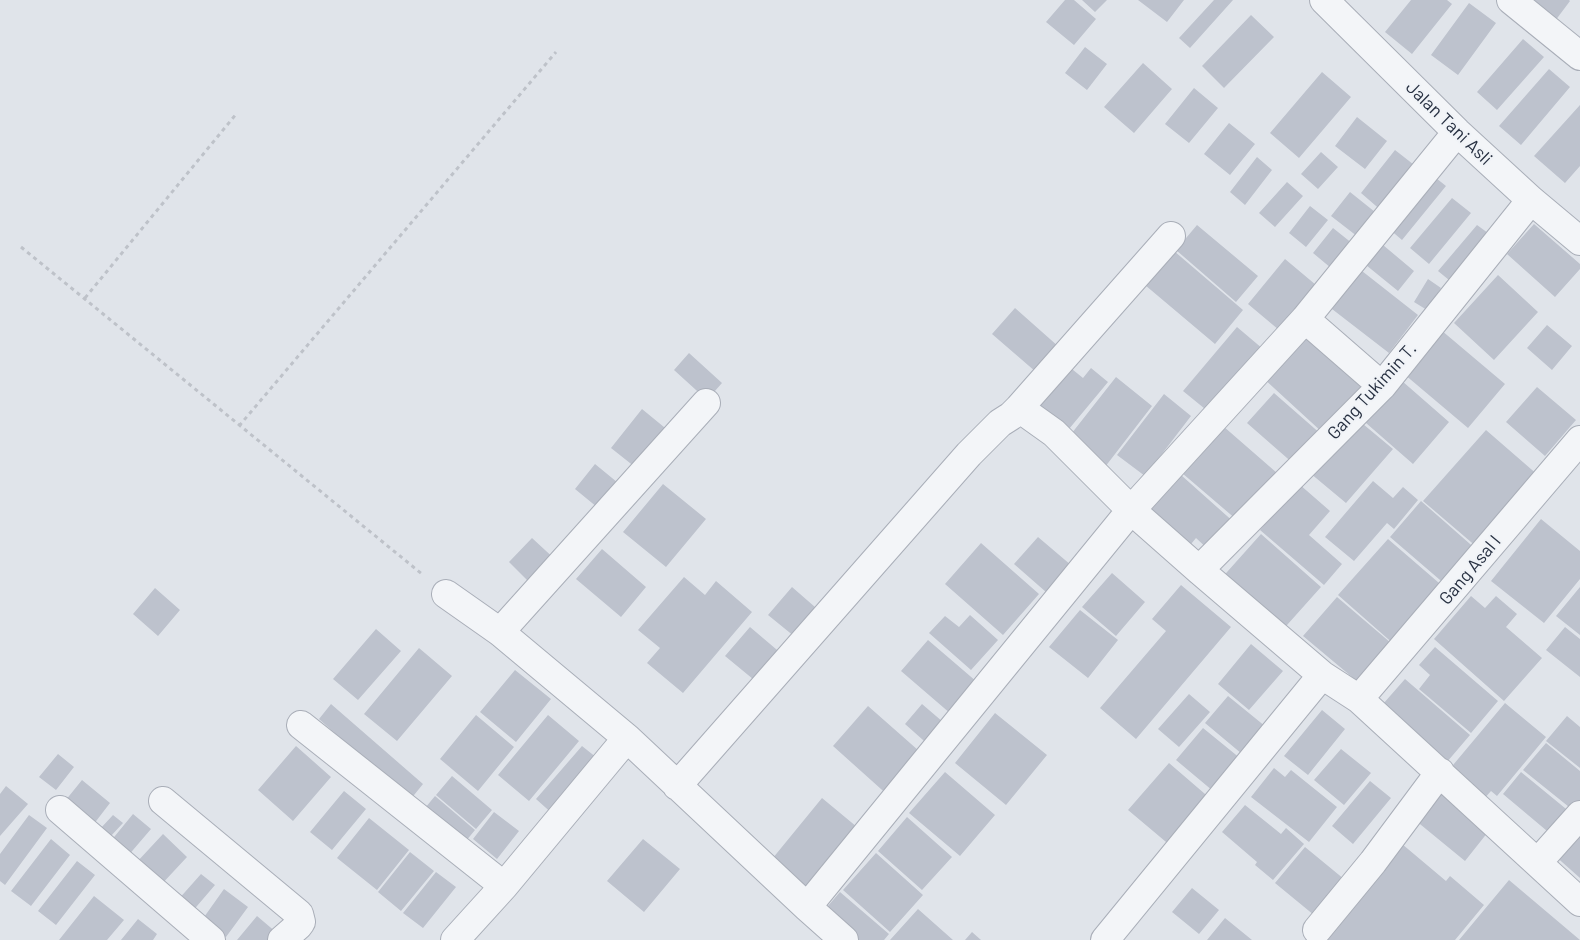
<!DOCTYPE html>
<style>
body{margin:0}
canvas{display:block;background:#e0e4ea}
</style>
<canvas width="1580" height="940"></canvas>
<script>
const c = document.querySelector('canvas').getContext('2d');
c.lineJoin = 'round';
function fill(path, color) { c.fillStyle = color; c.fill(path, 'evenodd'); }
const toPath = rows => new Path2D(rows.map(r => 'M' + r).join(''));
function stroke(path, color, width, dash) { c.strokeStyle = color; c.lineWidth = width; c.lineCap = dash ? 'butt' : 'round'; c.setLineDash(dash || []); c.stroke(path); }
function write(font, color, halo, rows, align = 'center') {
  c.font = font + ' Barlow,sans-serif'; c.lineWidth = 4; c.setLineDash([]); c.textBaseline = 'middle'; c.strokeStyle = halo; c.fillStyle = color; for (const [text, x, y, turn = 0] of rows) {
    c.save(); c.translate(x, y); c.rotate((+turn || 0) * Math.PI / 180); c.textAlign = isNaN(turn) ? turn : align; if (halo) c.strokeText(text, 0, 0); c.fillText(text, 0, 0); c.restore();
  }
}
const building = toPath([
 [1065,0,1074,0,1096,19,1074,45,1046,22],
 [1082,0,1107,0,1095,12],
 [1138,0,1184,0,1167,22],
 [1214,0,1233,0,1190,48,1179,38],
 [1411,0,1447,0,1452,4,1412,54,1385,32],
 [1518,0,1569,0,1570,1,1552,25],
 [1469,3,1496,23,1458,75,1431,55],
 [1251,15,1274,37,1224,88,1202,66],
 [1523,39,1544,57,1497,110,1477,92],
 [1085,47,1107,64,1087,90,1065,73],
 [1143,63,1172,89,1134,133,1104,107],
 [1549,69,1570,87,1521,145,1499,126],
 [1322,72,1351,97,1299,158,1270,133],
 [1194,88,1218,108,1189,143,1165,124],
 [1580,105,1580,166,1565,183,1534,156],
 [1357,117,1387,141,1365,169,1335,146],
 [1229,123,1255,144,1230,175,1204,154],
 [1395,150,1418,168,1383,212,1361,193],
 [1321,152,1338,167,1318,189,1301,174],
 [1257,157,1272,170,1245,205,1230,192],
 [1431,174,1446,186,1402,240,1388,228],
 [1287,182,1303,196,1275,227,1259,213],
 [1350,192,1380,216,1362,240,1331,216],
 [1452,198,1471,213,1429,264,1410,248],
 [1310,206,1328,220,1306,247,1289,233],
 [1534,224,1580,264,1580,269,1555,297,1507,254],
 [1197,225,1258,276,1236,302,1176,250],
 [1477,225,1488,233,1449,280,1438,271],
 [1333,228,1358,248,1337,273,1313,253],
 [1383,245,1414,271,1398,291,1366,265],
 [1174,251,1243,310,1215,344,1145,285],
 [1285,259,1316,285,1279,330,1248,304],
 [1362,271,1418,315,1389,353,1332,309],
 [1498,275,1538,312,1494,360,1454,323],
 [1428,279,1441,288,1427,310,1414,302],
 [1015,308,1059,347,1036,372,992,334],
 [1547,325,1572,346,1552,370,1527,348],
 [1237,327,1263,349,1210,413,1183,391],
 [1441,330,1505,384,1468,428,1404,374],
 [1304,331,1365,386,1323,433,1262,377],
 [689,353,722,383,707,400,674,370],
 [1067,365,1083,378,1091,368,1108,382,1064,435,1032,409],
 [1394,374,1449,422,1413,464,1358,416],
 [1116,377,1152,406,1105,467,1068,438],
 [1537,387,1576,420,1545,456,1506,422],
 [1274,393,1322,435,1295,465,1247,423],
 [1164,394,1191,416,1145,476,1117,455],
 [642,409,670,432,640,471,611,448],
 [1357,419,1393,449,1346,503,1310,473],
 [1223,426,1277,473,1237,520,1182,473],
 [1486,430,1539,476,1478,548,1423,501],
 [595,464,623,487,603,512,575,489],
 [1181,475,1236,524,1211,552,1196,538,1187,549,1147,514],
 [1373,481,1393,498,1403,487,1418,500,1394,529,1387,523,1354,561,1325,537],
 [663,484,706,519,666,567,623,532],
 [1299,484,1330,511,1309,535,1342,564,1324,585,1260,530],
 [1421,501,1478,551,1447,586,1390,537],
 [1541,519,1580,551,1580,579,1544,623,1491,581],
 [1261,534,1321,587,1279,634,1219,581],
 [1038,537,1078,571,1054,599,1014,564],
 [532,538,558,562,534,587,509,562],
 [1388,539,1446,589,1396,646,1338,595],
 [981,543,1039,594,1003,635,945,584],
 [602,549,646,587,621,617,576,579],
 [1112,573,1145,602,1116,636,1082,607],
 [684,577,705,595,716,581,752,612,683,693,647,663,660,648,638,630],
 [1181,585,1231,627,1136,739,1100,708,1166,631,1152,619],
 [792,587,823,614,800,641,768,615],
 [1580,587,1580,635,1556,616],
 [155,588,180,610,158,636,133,614],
 [1471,596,1485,608,1496,596,1517,614,1506,627,1542,658,1504,701,1434,639],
 [1337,597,1391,643,1358,682,1303,636],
 [1080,610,1118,640,1088,678,1049,647],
 [970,615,998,640,971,670,929,633,945,616,959,627],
 [750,627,783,655,759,684,725,656],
 [1565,627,1580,639,1580,677,1546,650],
 [376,629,401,651,358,700,333,679],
 [928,640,977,682,951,714,901,671],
 [1251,644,1283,671,1249,710,1218,684],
 [1435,647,1498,701,1471,733,1419,689,1430,675,1419,665],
 [419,648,452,676,397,741,364,714],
 [515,670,551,699,516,742,480,712],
 [1405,679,1470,735,1441,769,1376,712],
 [1189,694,1210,712,1179,747,1158,729],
 [1228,696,1271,731,1248,759,1205,723],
 [1505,703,1546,737,1497,796,1491,791,1483,800,1448,771],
 [331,704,423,784,410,800,319,719],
 [922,704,950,728,932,748,905,724],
 [868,706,927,758,891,798,833,746],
 [1322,710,1345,729,1308,775,1284,756],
 [995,713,1047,755,1006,805,955,763],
 [476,715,514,747,478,791,440,759],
 [548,715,579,741,529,801,498,775],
 [1567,716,1580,727,1580,768,1546,741],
 [1203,728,1246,763,1219,796,1176,760],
 [1546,743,1580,771,1580,803,1574,811,1523,770],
 [296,746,331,777,293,821,258,790],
 [582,746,602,762,555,816,536,799],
 [1341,749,1371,773,1344,805,1314,780],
 [58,754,74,767,56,790,39,777],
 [1169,763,1212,800,1172,847,1128,810],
 [1274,768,1285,777,1291,770,1337,807,1309,842,1251,797],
 [945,772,995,815,960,856,909,813],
 [1521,772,1571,813,1553,836,1503,794],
 [452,776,492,810,476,829,436,795],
 [82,780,110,803,90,829,61,806],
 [1370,781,1391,798,1353,844,1332,826],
 [6,786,28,804,0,836,0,794],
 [344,791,366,809,332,850,310,832],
 [1438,791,1488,832,1465,861,1415,820],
 [435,796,475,830,461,847,421,813],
 [822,798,863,832,808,897,768,864],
 [1245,805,1281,834,1286,828,1304,844,1273,880,1255,865,1257,862,1222,832],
 [494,812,519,831,497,859,473,839],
 [133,814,151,829,127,857,110,842],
 [29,815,47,828,5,885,0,881,0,854],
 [113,815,123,823,110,837,100,829],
 [907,817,952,857,922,890,878,851],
 [369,818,409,850,377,890,337,858],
 [1580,824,1580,878,1553,854],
 [163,834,187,857,160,886,136,863],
 [51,839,70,855,31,906,11,891],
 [643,839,680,869,644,912,607,881],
 [1402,844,1446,881,1450,876,1484,905,1455,940,1322,940],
 [1305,847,1350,884,1320,920,1275,883],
 [410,852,434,871,401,911,378,892],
 [876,853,923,895,890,932,843,890],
 [77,861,95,875,56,925,38,911],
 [436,872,456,887,423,928,403,913],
 [201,874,215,885,191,913,177,901],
 [1509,880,1580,940,1459,940],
 [1192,888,1219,910,1199,934,1172,912],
 [224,889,248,907,226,937,202,920],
 [840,892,889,934,884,940,851,940,821,914],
 [94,896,124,920,107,940,59,940],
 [918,909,953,940,890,940],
 [257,916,277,933,271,940,237,940],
 [1225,918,1252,940,1207,940],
 [138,919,157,934,153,940,121,940],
 [972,932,981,940,965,940]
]);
const path = toPath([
 [21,247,422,574],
 [85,298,237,113],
 [239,426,556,52]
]);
const minor = toPath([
 [1324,0,1457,132,1531,200,1580,241],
 [1511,0,1580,56],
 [1171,236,1019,408,1054,433,1131,510,1199,570,1322,675,1359,699,1580,902],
 [1305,319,1382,386],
 [1199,570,1382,386,1531,200],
 [446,594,500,632,627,738,807,907,844,940],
 [500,632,706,403],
 [1359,699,1580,440],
 [301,725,504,886],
 [677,786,969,454,1000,423,1011,416,1019,408],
 [163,801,299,914,301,922,298,926,282,940],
 [60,810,211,940],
 [1538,862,1580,815],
 [807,907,1131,510,1305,319,1457,132],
 [1317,930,1373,862,1440,772],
 [455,940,504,886,627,738],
 [1105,940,1322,675]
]);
const streetNames = [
 ["Jalan Tani Asli",1449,123,44],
 ["Gang Tukimin T.",1372,391,-48],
 ["Gang Asal I",1470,570,-50]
];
fill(building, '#bdc2cd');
stroke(minor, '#a9aeb8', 30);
stroke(path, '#bec2c9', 3, [4, 4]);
stroke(minor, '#f3f5f8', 28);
write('18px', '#283142', '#f0f3f7', streetNames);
</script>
